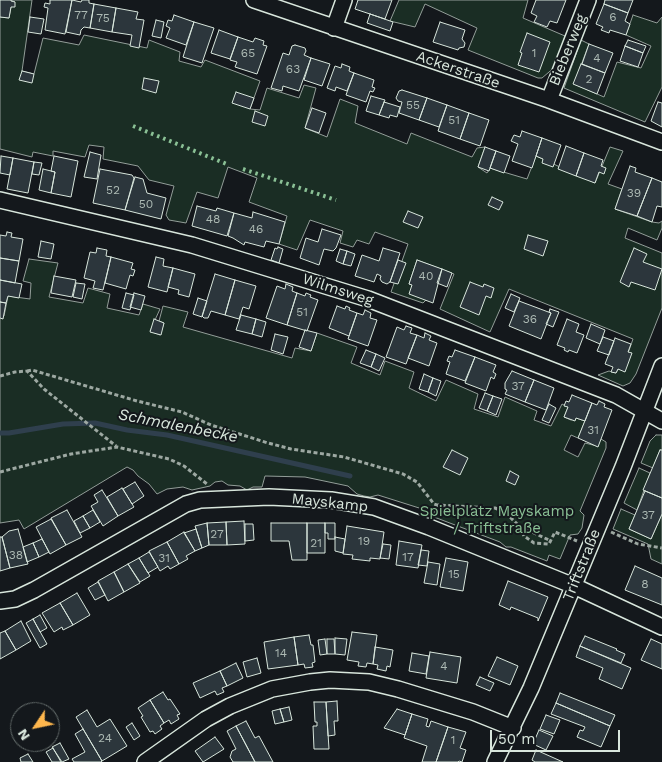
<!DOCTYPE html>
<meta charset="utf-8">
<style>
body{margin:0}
#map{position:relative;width:662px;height:762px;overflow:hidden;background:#14181c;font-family:"Work Sans",sans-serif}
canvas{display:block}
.north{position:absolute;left:10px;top:702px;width:50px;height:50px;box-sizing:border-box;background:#14181c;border:1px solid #626a69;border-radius:50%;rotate:236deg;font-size:14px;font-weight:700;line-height:20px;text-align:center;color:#d8e6dc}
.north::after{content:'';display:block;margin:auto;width:18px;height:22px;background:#ffb74d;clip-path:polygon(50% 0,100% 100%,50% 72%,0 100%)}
.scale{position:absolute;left:490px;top:730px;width:130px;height:22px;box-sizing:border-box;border:2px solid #d8e6dc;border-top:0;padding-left:6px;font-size:15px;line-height:18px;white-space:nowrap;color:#d8e6dc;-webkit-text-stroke:4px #14181c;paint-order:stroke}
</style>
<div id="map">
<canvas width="662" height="762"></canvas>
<div class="north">N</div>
<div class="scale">50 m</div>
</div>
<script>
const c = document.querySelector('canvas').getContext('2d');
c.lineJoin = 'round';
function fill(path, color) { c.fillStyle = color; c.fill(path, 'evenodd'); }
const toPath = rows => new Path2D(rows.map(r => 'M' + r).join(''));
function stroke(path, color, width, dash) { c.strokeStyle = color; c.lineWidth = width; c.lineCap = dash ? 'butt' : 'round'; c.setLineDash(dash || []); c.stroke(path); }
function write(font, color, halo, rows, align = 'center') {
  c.font = font + ' "Work Sans",sans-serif'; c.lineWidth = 4; c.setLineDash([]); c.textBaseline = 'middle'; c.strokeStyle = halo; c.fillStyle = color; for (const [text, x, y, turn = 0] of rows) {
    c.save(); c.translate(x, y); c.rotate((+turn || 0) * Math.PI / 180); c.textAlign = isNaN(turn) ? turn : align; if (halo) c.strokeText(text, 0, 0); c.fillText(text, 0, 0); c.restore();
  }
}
const green = toPath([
 [11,0,32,0,22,71,34,74,43,38,79,45,84,35,147,48,149,40,180,52,179,61,201,67,205,60,260,81,250,109,260,110,267,88,299,98,304,85,316,88,305,128,327,137,340,99,358,106,355,123,407,144,411,133,472,157,477,148,485,147,478,167,487,173,490,168,527,179,536,156,595,183,610,147,623,151,608,184,622,189,615,209,652,222,659,223,662,221,662,228,657,240,628,228,625,238,662,253,662,308,636,374,630,383,623,386,598,375,609,371,616,373,618,369,622,370,633,339,509,289,490,332,440,309,454,274,417,260,409,284,412,285,426,300,423,303,391,292,408,244,375,232,369,244,357,240,353,247,340,243,343,231,310,220,297,250,279,244,287,216,249,202,257,178,228,167,218,198,197,192,186,223,169,220,166,215,174,186,149,180,138,166,103,159,104,147,89,145,85,157,53,151,53,156,33,152,32,157,0,149,0,17,9,18,11,7,15,2,11,0],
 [399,0,528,0,523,18,565,36,556,66,542,78,538,78,468,50,477,28,425,4,415,27,390,21,399,0],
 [633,15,657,23,662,17,662,87,645,122,564,88,581,40,589,44,574,84,604,97,617,62,641,68,651,46,626,35,633,15],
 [29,259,58,263,49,297,83,303,88,288,110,294,107,308,139,315,143,304,160,309,150,331,160,335,164,323,159,321,163,306,188,312,183,327,292,358,295,348,311,351,317,333,357,347,351,363,380,375,385,361,414,372,409,388,436,401,446,380,478,394,474,409,498,417,505,397,537,411,534,420,551,426,562,404,568,407,564,417,571,420,576,418,585,421,578,438,571,435,564,450,578,457,585,443,597,446,601,439,606,442,606,448,580,511,584,515,582,528,578,534,570,535,560,559,549,555,547,561,511,547,506,547,500,542,434,517,435,513,378,495,370,497,364,496,357,494,348,486,305,477,265,476,262,487,253,487,247,490,240,486,228,485,222,481,215,482,210,486,192,490,183,487,167,489,157,494,149,484,138,476,133,470,127,467,24,529,19,520,0,523,0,316,4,316,8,296,30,299,31,283,23,281,29,259],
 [656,435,662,435,662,450,660,450,653,468,641,463,650,441,656,435],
 [639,468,650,473,637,510,624,503,639,468],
 [621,509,635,515,629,529,651,539,662,514,662,564,651,559,648,544,613,529,621,509]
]);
const stream = toPath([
 [0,433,9,433,63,424,95,423,127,430,167,435,350,476]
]);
const building = toPath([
 [0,0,11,0,11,1,15,2,15,7,11,7,9,18,0,17,0,0],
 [50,0,72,0,65,34,45,30,48,8,44,7,45,3,50,4,50,0],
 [72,0,81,2,82,0,89,0,89,3,94,4,90,28,84,27,81,30,80,35,66,32,72,0],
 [358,0,392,0,385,19,355,9,358,0],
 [536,0,566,0,557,23,550,21,547,27,534,22,537,16,531,13,536,0],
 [605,0,633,0,628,13,604,4,605,0],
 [94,4,116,8,112,32,90,28,94,4],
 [604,4,628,13,625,21,630,24,626,35,610,30,609,33,601,30,603,27,596,24,604,4],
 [116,8,138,12,136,19,144,20,139,48,130,46,132,35,112,32,116,8],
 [370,14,393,22,390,31,367,23,370,14],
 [174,15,194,22,186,45,166,38,170,28,166,26,168,20,172,21,174,15],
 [30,17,44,19,41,34,28,32,30,17],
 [156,20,164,22,161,38,152,36,156,20],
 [194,22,214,28,202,63,183,57,194,22],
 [440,22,465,30,462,39,465,43,464,47,459,48,458,50,433,42,440,22],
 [219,30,238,37,230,59,211,53,219,30],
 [527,33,550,42,539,72,518,65,522,53,520,52,527,33],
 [238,37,253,42,255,38,264,41,263,45,267,46,257,74,235,67,237,62,230,60,238,37],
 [628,40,646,46,643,53,625,46,628,40],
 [589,44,613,53,605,73,582,64,589,44],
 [295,45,305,48,306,51,304,55,311,58,299,91,283,86,282,91,271,88,283,53,289,55,292,46,295,45],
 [625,46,643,53,638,67,620,61,625,46],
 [311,58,330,64,322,86,304,80,311,58],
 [342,64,350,67,349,71,354,73,347,91,336,87,335,91,327,88,335,66,341,68,342,64],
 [581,64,605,73,597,94,573,84,581,64],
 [22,71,34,74,32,83,19,80,22,71],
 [354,73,374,80,372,87,375,88,373,92,370,91,366,102,346,95,354,73],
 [144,78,159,81,156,93,142,89,144,78],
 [402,90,427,98,419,120,399,113,402,102,398,101,396,98,399,91,402,90],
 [236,92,254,98,250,109,232,103,236,92],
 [371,96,385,100,379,115,366,111,371,96],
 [427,98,447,105,439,127,419,120,427,98],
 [384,102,400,107,397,117,390,115,389,118,379,115,384,102],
 [658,102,662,103,662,127,651,121,658,102],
 [447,105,469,113,460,139,438,131,447,105],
 [312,108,326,113,319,133,305,128,312,108],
 [255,111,268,116,265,126,252,122,255,111],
 [469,113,489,120,480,146,460,139,469,113],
 [522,131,542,138,532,168,512,161,518,144,511,141,514,135,520,137,522,131],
 [542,138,561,145,553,167,542,163,543,159,536,156,542,138],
 [566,146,584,153,576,176,558,169,566,146],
 [485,147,496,151,489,171,478,167,485,147],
 [496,151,510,156,504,173,490,168,496,151],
 [90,152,101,155,97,179,84,177,90,152],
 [584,153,603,160,601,166,606,168,604,174,599,172,595,183,576,176,584,153],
 [1,156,13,158,10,175,0,173,1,156],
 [54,156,78,161,71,197,51,193,55,172,51,171,54,156],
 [13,158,34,162,28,193,7,189,13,158],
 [34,162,42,163,39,175,32,174,34,162],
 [630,166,636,168,635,172,652,178,637,216,615,209,630,166],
 [43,169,55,172,51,193,39,190,43,169],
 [100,169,132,175,134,178,125,210,93,203,100,169],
 [135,177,143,179,147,193,166,198,161,219,125,210,135,177],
 [652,178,662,182,662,207,657,206,652,222,637,216,652,178],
 [492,197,503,202,499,210,488,205,492,197],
 [197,206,216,211,217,208,234,213,227,236,192,226,197,206],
 [408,211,423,217,418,228,403,222,408,211],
 [253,212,285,222,279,244,266,241,264,247,245,242,244,245,233,238,228,236,234,213,252,218,253,212],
 [322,229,341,235,336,248,333,251,324,249,319,265,300,258,306,238,318,242,322,229],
 [7,232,12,233,11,237,23,239,19,261,0,258,0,235,6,236,7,232],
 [528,235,548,241,543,256,524,249,528,235],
 [41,241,54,244,51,259,38,257,41,241],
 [278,247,283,249,279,263,271,260,275,248,277,249,278,247],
 [97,248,107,250,106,256,111,257,103,290,93,288,95,281,84,278,90,252,96,253,97,248],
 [383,248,400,253,390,282,387,284,382,282,380,279,381,276,377,274,374,282,355,276,362,255,379,261,383,248],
 [634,248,647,254,643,262,662,269,655,290,631,282,629,287,620,282,634,248],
 [340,249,347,251,343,264,336,261,340,249],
 [347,251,355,254,351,266,343,264,347,251],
 [111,257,133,263,131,269,135,270,133,276,130,275,126,289,105,283,111,257],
 [156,257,164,259,163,266,173,268,167,292,148,287,156,257],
 [0,258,19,261,15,283,0,280,0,258],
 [398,260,406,263,398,284,390,282,398,260],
 [417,260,442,269,433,303,409,294,412,285,409,284,417,260],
 [173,268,195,274,189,297,178,294,179,290,168,287,173,268],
 [442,269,452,273,447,287,437,283,442,269],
 [215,274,235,280,225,315,211,311,208,318,204,318,202,316,215,274],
 [54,276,76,280,72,297,51,293,54,276],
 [0,280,22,284,19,298,8,296,6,303,0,302,0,280],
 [235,280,256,286,249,309,243,307,239,319,225,315,235,280],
 [470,282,483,287,484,284,494,288,491,298,486,296,479,315,460,307,470,282],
 [76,283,85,284,82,299,73,297,76,283],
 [286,284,293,287,292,291,297,293,287,325,266,318,277,286,285,289,286,284],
 [126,293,134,295,130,310,122,308,126,293],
 [134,293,145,296,141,310,130,307,134,293],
 [297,293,305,296,306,293,311,295,310,297,318,300,307,331,287,325,297,293],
 [511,294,520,298,514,312,505,308,511,294],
 [198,298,207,301,202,317,193,314,198,298],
 [519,301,551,313,541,339,509,326,519,301],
 [0,302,6,303,3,319,0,318,0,302],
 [337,306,345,309,346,306,350,308,349,310,357,313,349,336,329,328,337,306],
 [550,309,559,312,553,327,546,324,551,313,549,312,550,309],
 [365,310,371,313,370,318,377,320,368,346,348,339,357,313,363,315,365,310],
 [241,315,256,319,252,334,236,330,241,315],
 [154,319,164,323,161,335,150,332,154,319],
 [256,319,266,322,262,337,252,334,256,319],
 [567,319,579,324,576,332,584,335,577,353,569,350,568,352,564,350,565,348,557,345,567,319],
 [591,324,605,330,600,344,586,338,591,324],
 [406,326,412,328,410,333,417,335,406,364,386,357,397,327,404,330,406,326],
 [305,330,317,333,311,351,299,347,305,330],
 [425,333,431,336,429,340,437,343,429,366,408,358,417,335,424,338,425,333],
 [275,334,288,337,283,354,271,350,275,334],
 [603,337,614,341,609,355,597,351,603,337],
 [615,338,631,344,628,352,632,353,625,372,618,369,616,373,611,372,613,367,605,364,615,338],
 [366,350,376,354,371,367,360,363,366,350],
 [455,350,475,357,465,381,446,374,450,362,447,361,449,356,452,357,455,350],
 [376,354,385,358,379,371,371,367,376,354],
 [475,357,496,365,493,372,496,374,494,379,491,377,486,391,465,383,475,357],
 [512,371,534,380,525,402,505,394,507,390,505,389,505,383,512,371],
 [424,374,433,378,428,392,419,389,424,374],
 [433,378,441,381,436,396,428,392,433,378],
 [534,380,554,388,546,410,525,402,534,380],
 [485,393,493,396,487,411,479,408,485,393],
 [572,395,592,403,585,421,576,418,575,421,564,417,568,407,564,406,566,401,569,402,572,395],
 [493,396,502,399,496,415,487,411,493,396],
 [599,401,605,404,604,407,612,410,598,447,578,438,592,403,597,405,599,401],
 [549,404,556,408,549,423,542,420,549,404],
 [452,450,468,458,460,475,443,467,452,450],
 [660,450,662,450,662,498,643,490,660,450],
 [510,471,519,476,515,485,506,481,510,471],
 [135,482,144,496,132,504,123,489,135,482],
 [122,488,134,507,118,516,107,497,122,488],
 [102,490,118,516,103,526,91,506,98,502,94,495,102,490],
 [645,491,662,498,662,514,651,539,629,529,645,491],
 [67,510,82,537,66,545,51,518,67,510],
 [93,510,100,522,90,528,83,516,93,510],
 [83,516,90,528,80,533,74,521,83,516],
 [51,519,66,545,50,554,36,527,51,519],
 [244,521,245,544,227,545,226,522,244,521],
 [226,522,227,545,209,545,207,523,226,522],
 [207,523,209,545,202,548,195,526,207,523],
 [271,523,307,523,307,560,292,560,289,541,271,541,271,523],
 [307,523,325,523,325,553,307,553,307,523],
 [325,523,335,523,335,539,328,539,328,533,325,533,325,523],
 [245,524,253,524,254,540,245,541,245,524],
 [347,526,384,532,380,559,370,558,370,561,352,559,353,555,343,554,347,526],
 [18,529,28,564,10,568,2,537,9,531,18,529],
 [196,529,202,548,195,551,184,533,196,529],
 [184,532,195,551,186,556,188,559,179,564,167,542,184,532],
 [0,537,2,537,10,568,0,571,0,537],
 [335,537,345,539,343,553,335,551,335,537],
 [42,539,49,552,39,557,33,543,42,539],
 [399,541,422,545,418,568,396,565,399,541],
 [167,542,179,564,170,569,168,566,160,571,149,551,167,542],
 [33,543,39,557,27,562,23,547,33,543],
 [383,544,391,545,389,559,380,558,383,544],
 [421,550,429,551,427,566,418,565,421,550],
 [149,552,158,567,148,573,139,558,149,552],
 [139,558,150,576,140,582,128,564,139,558],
 [446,558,468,562,463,591,440,587,446,558],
 [428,562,440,564,437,585,424,583,428,562],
 [128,564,140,583,124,592,114,572,128,564],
 [635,566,662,578,662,605,625,590,635,566],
 [114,572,124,592,108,601,98,581,114,572],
 [508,581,548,597,538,621,538,618,511,607,510,610,499,605,508,581],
 [98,582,105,595,95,600,88,588,98,582],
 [77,593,90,615,73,625,60,603,77,593],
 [60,603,73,625,63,630,62,627,54,632,42,613,60,603],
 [40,615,47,628,40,632,33,619,40,615],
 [33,619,47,644,40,648,26,623,33,619],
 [21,621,31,641,16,650,5,631,21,621],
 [5,631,16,650,0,659,0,633,5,631],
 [352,632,377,635,373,664,367,663,366,667,358,666,359,662,347,660,352,632],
 [309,635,311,645,313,645,315,662,312,663,313,667,305,668,304,664,298,665,294,637,309,635],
 [585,636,617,649,616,650,625,654,621,663,580,646,585,636],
 [294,637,298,665,268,669,264,642,294,637],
 [335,638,347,639,345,655,335,654,335,638],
 [325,639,327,654,320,655,318,640,325,639],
 [327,639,334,639,335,654,327,654,327,639],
 [651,639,662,644,662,669,641,660,651,639],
 [580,646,631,668,622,689,599,679,603,668,576,657,580,646],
 [375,647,393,650,390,667,387,666,386,671,377,669,378,665,373,664,375,647],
 [430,652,461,657,457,683,426,678,430,652],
 [412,653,429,656,426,674,409,671,412,653],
 [497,657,518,666,510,685,488,676,497,657],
 [257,658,261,673,247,677,243,662,257,658],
 [236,663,243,678,227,686,220,671,236,663],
 [220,671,227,686,222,688,224,692,217,695,215,691,200,698,193,683,220,671],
 [480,677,494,683,490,691,476,685,480,677],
 [163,692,168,700,170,699,180,714,177,715,179,719,171,724,169,720,164,723,150,700,163,692],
 [560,693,615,715,610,726,556,703,560,693],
 [150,700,164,723,160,726,162,729,155,734,153,731,150,732,141,717,143,716,138,708,150,700],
 [337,701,338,721,334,721,335,735,328,736,326,702,337,701],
 [314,702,326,702,329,749,314,749,313,726,317,726,317,722,315,722,314,702],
 [556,703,610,726,601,747,577,737,580,730,583,731,585,727,551,714,556,703],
 [289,707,292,720,284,722,280,709,289,707],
 [280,709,284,722,275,724,272,711,280,709],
 [397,709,412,714,405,735,384,728,397,709],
 [87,710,97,727,110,719,127,746,102,761,76,717,87,710],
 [412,714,428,719,426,726,429,727,431,721,448,727,436,762,422,762,427,746,404,738,412,714],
 [546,715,560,720,554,734,540,729,546,715],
 [246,721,255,738,259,736,273,762,255,762,236,726,246,721],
 [132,723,140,736,134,740,126,727,132,723],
 [236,726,255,762,233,762,230,757,232,751,236,749,227,731,236,726],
 [448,727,466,732,460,748,466,750,462,762,459,761,458,762,436,762,448,727],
 [83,729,102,761,101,762,74,762,72,759,85,752,75,734,83,729],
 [539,730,553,736,546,750,533,744,539,730],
 [215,737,224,749,203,762,195,751,215,737],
 [60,743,69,759,62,762,52,747,60,743],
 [53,748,61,762,52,762,46,752,53,748],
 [536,750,563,762,535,762,532,760,536,750],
 [28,754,33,762,21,762,20,758,28,754]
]);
const path = toPath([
 [27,371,32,370,137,401,182,412,211,425,268,443,291,449,344,457,403,474,417,482,434,504,437,505],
 [0,376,15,372,27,371,44,389,116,446],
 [0,472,71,454,117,447,169,459,184,466,207,484],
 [435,513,437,505,495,508,505,512,520,527,524,536,534,543,549,544,555,532,577,541],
 [521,527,551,541],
 [611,532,638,544,662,548]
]);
const street = toPath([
 [254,0,549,100,662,142],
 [334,28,344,0],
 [549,100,588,0],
 [0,200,192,245,368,299,616,395,662,421],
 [0,601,15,599,34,590,186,504,200,500,269,497,331,500,374,507,429,527,574,586,662,627],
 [145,762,206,719,230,706,272,689,310,682,330,680,369,682,398,689,473,712,513,728],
 [495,762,531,688,623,467,662,366]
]);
const hedge = toPath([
 [133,126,229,165],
 [243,169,336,200]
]);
const numberNames = [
 ["77",81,15],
 ["6",613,17],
 ["75",103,18],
 ["65",248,53],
 ["1",534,53],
 ["4",597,58],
 ["63",293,69],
 ["2",589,79],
 ["55",413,105],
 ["51",454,120],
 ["52",113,190],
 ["39",634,193],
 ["50",146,204],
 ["48",213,219],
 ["46",256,229],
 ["40",426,276],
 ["51",302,312],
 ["36",530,319],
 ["37",518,386],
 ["31",593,430],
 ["37",648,515],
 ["27",217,534],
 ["19",364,541],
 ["21",316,543],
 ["38",16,555],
 ["17",408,557],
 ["31",164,558],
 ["15",454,574],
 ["8",645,584],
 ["14",281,653],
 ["4",444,666],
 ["24",105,738],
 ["1",453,740]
];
const streetNames = [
 ["Bieberweg",568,50,-68],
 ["Ackerstraße",458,70,19],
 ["Wilmsweg",338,290,18],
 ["Mayskamp",330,503,6],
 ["Triftstraße",582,565,-68]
];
const parkNames = [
 ["Spielplatz Mayskamp",497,512],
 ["/ Triftstraße",497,529]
];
const waterNames = [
 ["Schmalenbecke",178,426,11]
];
fill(green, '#1a2d24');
stroke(green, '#939e99', 1);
stroke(stream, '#2f3f4d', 5);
fill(building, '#2c363c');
stroke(building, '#d8e6dc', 1);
stroke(street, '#d8e6dc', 18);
stroke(path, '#9da8a2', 3, [4, 2.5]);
stroke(street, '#14181c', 15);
stroke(hedge, '#8ac095', 4, [2.5, 4]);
write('12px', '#adbab4', null, numberNames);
write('15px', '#d8e6dc', '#14181c', streetNames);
write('15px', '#8ac095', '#14181c', parkNames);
write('italic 16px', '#d8e6dc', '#14181c', waterNames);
</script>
